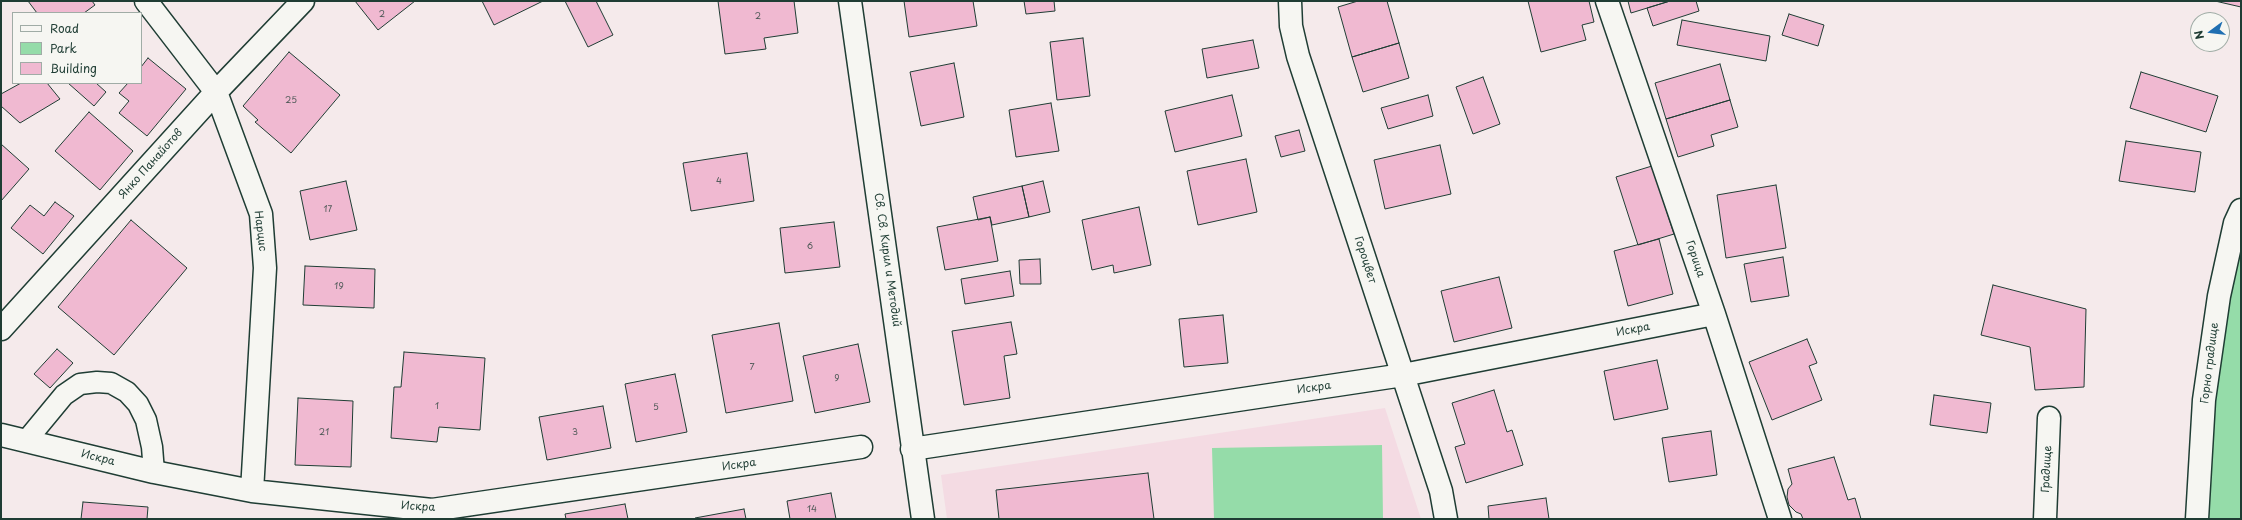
<!DOCTYPE html>
<meta charset="utf-8">
<style>
body{margin:0}
#map{position:relative;width:2242px;height:520px;overflow:hidden;background:#f5eaeb;font-family:"Playpen Sans",sans-serif}
canvas{display:block}
.frame{position:absolute;inset:0;border:2px solid #1f3d34;pointer-events:none}
.legend{position:absolute;left:12px;top:12px;width:130px;height:72px;box-sizing:border-box;background:#f6f6f2;border:1px solid #a0aca6;margin:0;padding:5px 7px;list-style:none;font-size:12px;color:#1f3d34}
.legend li{display:flex;align-items:center;gap:8px;height:20px}
.legend b{width:20px;border:1px solid #a0aca6}
.north{position:absolute;left:2190px;top:12px;width:40px;height:40px;box-sizing:border-box;background:#f6f6f2;border:1px solid #a0aca6;border-radius:50%;rotate:255deg;font-size:11px;font-weight:700;line-height:16px;text-align:center;color:#1f3d34}
.north::after{content:'';display:block;margin:auto;width:14px;height:18px;background:#1f6fb2;clip-path:polygon(50% 0,100% 100%,50% 72%,0 100%)}
</style>
<div id="map">
<canvas width="2242" height="520"></canvas>
<div class="frame"></div>
<ul class="legend">
<li><b style="height:5px;background:#f6f6f2"></b>Road</li>
<li><b style="height:11px;background:#95dca9"></b>Park</li>
<li><b style="height:11px;background:#f0b9d1"></b>Building</li>
</ul>
<div class="north">N</div>
</div>
<script>
const c = document.querySelector('canvas').getContext('2d');
c.lineJoin = 'round';
function fill(path, color) { c.fillStyle = color; c.fill(path, 'evenodd'); }
const toPath = rows => new Path2D(rows.map(r => 'M' + r).join(''));
function stroke(path, color, width, dash) { c.strokeStyle = color; c.lineWidth = width; c.lineCap = dash ? 'butt' : 'round'; c.setLineDash(dash || []); c.stroke(path); }
function write(font, color, halo, rows, align = 'center') {
  c.font = font + ' "Playpen Sans",sans-serif'; c.lineWidth = 4; c.setLineDash([]); c.textBaseline = 'middle'; c.strokeStyle = halo; c.fillStyle = color; for (const [text, x, y, turn = 0] of rows) {
    c.save(); c.translate(x, y); c.rotate((+turn || 0) * Math.PI / 180); c.textAlign = isNaN(turn) ? turn : align; if (halo) c.strokeText(text, 0, 0); c.fillText(text, 0, 0); c.restore();
  }
}
const built = toPath([
 [1385,408,1421,519,947,519,941,475]
]);
const green = toPath([
 [2241,210,2241,519,2192,519],
 [1382,445,1383,519,1214,519,1212,448]
]);
const building = toPath([
 [28,1,92,1,95,5,84,13,37,13,28,1],
 [355,1,415,1,378,30,355,1],
 [482,1,543,1,494,25,482,1],
 [565,1,596,1,613,35,588,47,565,1],
 [718,1,794,1,798,33,764,38,766,49,725,54,718,1],
 [904,1,973,1,977,26,909,37,904,1],
 [1024,1,1054,1,1055,11,1026,14,1024,1],
 [1358,1,1387,1,1399,43,1352,57,1338,7,1358,1],
 [1528,1,1589,1,1594,22,1582,25,1586,40,1541,52,1528,1],
 [1628,1,1670,1,1631,13,1628,1],
 [1670,1,1696,1,1699,11,1653,26,1647,8,1670,1],
 [2215,1,2241,1,2241,7,2215,1],
 [1789,14,1824,25,1818,46,1782,35,1789,14],
 [1682,20,1770,36,1766,61,1677,45,1682,20],
 [1083,38,1090,96,1057,100,1050,42,1083,38],
 [1253,40,1259,68,1207,78,1202,49,1253,40],
 [1399,43,1409,78,1363,92,1352,57,1399,43],
 [289,52,340,95,291,153,255,122,258,120,243,106,289,52],
 [148,58,186,89,147,136,119,113,129,101,119,93,128,83,141,83,141,67,148,58],
 [954,63,964,117,921,126,910,72,954,63],
 [1720,64,1730,100,1666,119,1655,83,1720,64],
 [2141,72,2218,96,2206,132,2130,108,2141,72],
 [1483,77,1500,124,1473,134,1456,87,1483,77],
 [21,83,47,83,60,99,20,123,1,106,1,94,21,83],
 [68,83,96,83,106,92,94,106,68,83],
 [1232,95,1242,136,1175,152,1165,111,1232,95],
 [1428,95,1433,116,1388,129,1381,108,1428,95],
 [1730,100,1738,127,1711,135,1714,146,1678,157,1666,119,1730,100],
 [1051,103,1059,151,1016,157,1009,110,1051,103],
 [89,112,133,151,100,190,55,151,89,112],
 [1299,130,1305,151,1281,157,1275,136,1299,130],
 [2126,141,2201,152,2195,192,2119,181,2126,141],
 [1,144,29,169,1,201,1,144],
 [1440,145,1451,194,1385,209,1374,160,1440,145],
 [747,153,754,201,691,211,683,163,747,153],
 [1246,159,1257,212,1198,225,1187,171,1246,159],
 [1652,166,1674,234,1638,245,1616,177,1652,166],
 [346,181,357,230,310,240,300,191,346,181],
 [1043,181,1050,212,1029,217,1022,186,1043,181],
 [1776,185,1786,248,1726,258,1717,195,1776,185],
 [1022,186,1029,217,992,225,990,217,978,220,973,197,1022,186],
 [55,202,74,216,43,254,11,228,30,205,44,216,55,202],
 [1139,207,1151,265,1114,273,1113,265,1092,270,1082,220,1139,207],
 [990,217,998,261,945,270,937,227,990,217],
 [131,220,187,268,114,355,58,307,131,220],
 [834,222,840,267,785,273,780,228,834,222],
 [1659,239,1673,294,1628,306,1614,251,1659,239],
 [1783,257,1789,296,1751,302,1744,264,1783,257],
 [1040,259,1041,284,1020,284,1019,260,1040,259],
 [305,266,375,269,374,308,303,305,305,266],
 [1010,271,1014,296,965,304,961,279,1010,271],
 [1499,277,1512,328,1454,342,1441,291,1499,277],
 [1993,285,2086,309,2084,387,2035,390,2030,347,1981,335,1993,285],
 [1223,315,1228,363,1184,367,1179,319,1223,315],
 [1011,322,1017,354,1004,356,1010,398,964,405,952,331,1011,322],
 [779,323,793,401,726,413,712,335,779,323],
 [1807,339,1817,363,1809,366,1822,400,1772,420,1749,362,1807,339],
 [858,344,870,402,815,413,803,356,858,344],
 [57,349,73,363,50,388,34,374,57,349],
 [404,352,485,358,480,430,439,427,437,442,391,438,394,387,401,387,404,352],
 [1657,360,1668,409,1614,420,1604,371,1657,360],
 [675,374,687,432,636,442,625,384,675,374],
 [1494,390,1507,432,1512,430,1523,465,1466,483,1455,447,1465,444,1452,403,1494,390],
 [1934,395,1991,403,1987,433,1930,425,1934,395],
 [298,398,353,401,351,467,295,465,298,398],
 [603,406,611,448,547,460,539,417,603,406],
 [1711,431,1717,475,1669,482,1662,438,1711,431],
 [1834,457,1848,500,1855,498,1861,519,1803,519,1801,514,1796,512,1789,505,1787,497,1788,489,1792,484,1788,469,1834,457],
 [1148,473,1154,519,999,519,996,490,1148,473],
 [831,493,836,519,790,519,787,501,831,493],
 [1546,498,1549,519,1489,519,1488,506,1546,498],
 [83,502,148,507,147,519,81,519,83,502],
 [625,504,628,519,566,519,565,514,625,504],
 [744,509,746,519,695,519,695,518,744,509]
]);
const lane = toPath([
 [26,441,64,395,80,384,97,382,111,383,127,392,138,404,146,420,152,447,154,472]
]);
const street = toPath([
 [146,1,216,92,261,214,265,268,252,491],
 [850,1,923,519],
 [1290,1,1291,26,1298,56,1441,491,1446,519],
 [1607,1,1714,314,1780,519],
 [1,329,216,92,303,1],
 [1,435,154,472,252,491,432,510,861,447],
 [912,449,1403,375,1714,314],
 [2045,519,2049,418],
 [2197,519,2204,400,2219,296,2235,223,2241,210]
]);
const numberNames = [
 ["2",382,15],
 ["2",758,17],
 ["25",291,101],
 ["4",719,182],
 ["17",328,210],
 ["6",810,247],
 ["19",339,287],
 ["7",752,368],
 ["9",837,379],
 ["1",437,407],
 ["5",656,408],
 ["21",324,433],
 ["3",575,433],
 ["14",812,510]
];
const streetNames = [
 ["Янко Панайотов",151,164,-48],
 ["Нарцис",260,231,83],
 ["Горица",1695,259,71],
 ["Св. Св. Кирил и Методий",887,260,82],
 ["Гороцвет",1365,260,72],
 ["Искра",1633,330,-11],
 ["Горно градище",2210,363,-83],
 ["Искра",1314,388,-8],
 ["Искра",98,458,14],
 ["Искра",739,465,-8],
 ["Градище",2047,469,-87],
 ["Искра",418,507,3]
];
fill(built, '#f4dbe3');
fill(green, '#95dca9');
fill(building, '#f0b9d1');
stroke(building, '#1f3d34', 1);
stroke(lane, '#1f3d34', 23);
stroke(street, '#1f3d34', 25);
stroke(lane, '#f6f6f2', 20);
stroke(street, '#f6f6f2', 22);
write('9px', '#535c5b', null, numberNames);
write('11px', '#1f3d34', '#f6f6f2', streetNames);
</script>
